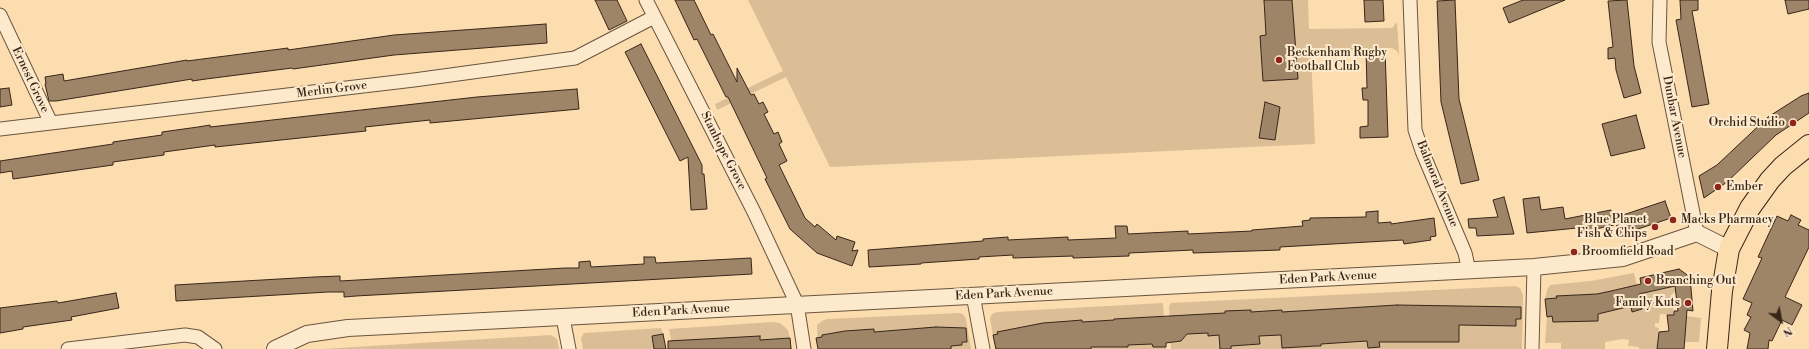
<!DOCTYPE html>
<style>
body{margin:0}
#map{position:relative;width:1809px;height:349px;overflow:hidden;background:#fcddb0;font-family:"Libre Bodoni",serif}
canvas{display:block}
.north{position:absolute;left:1761px;top:301px;width:40px;height:40px;-webkit-text-stroke:3px #fde9cc;paint-order:stroke;rotate:148deg;font-size:11px;font-weight:700;line-height:16px;text-align:center;color:#382619}
.north::after{content:'';display:block;margin:auto;width:14px;height:18px;background:#382619;clip-path:polygon(50% 0,100% 100%,50% 72%,0 100%)}
</style>
<div id="map">
<canvas width="1809" height="349"></canvas>
<div class="north">N</div>
</div>
<script>
const c = document.querySelector('canvas').getContext('2d');
c.lineJoin = 'round';
function fill(path, color) { c.fillStyle = color; c.fill(path, 'evenodd'); }
const toPath = rows => new Path2D(rows.map(r => 'M' + r).join(''));
function stroke(path, color, width, dash) { c.strokeStyle = color; c.lineWidth = width; c.lineCap = dash ? 'butt' : 'round'; c.setLineDash(dash || []); c.stroke(path); }
function write(font, color, halo, rows, align = 'center') {
  c.font = font + ' "Libre Bodoni",serif'; c.lineWidth = 4; c.setLineDash([]); c.textBaseline = 'middle'; c.strokeStyle = halo; c.fillStyle = color; for (const [text, x, y, turn = 0] of rows) {
    c.save(); c.translate(x, y); c.rotate((+turn || 0) * Math.PI / 180); c.textAlign = isNaN(turn) ? turn : align; if (halo) c.strokeText(text, 0, 0); c.fillText(text, 0, 0); c.restore();
  }
}
const green = toPath([
 [748,0,1308,0,1309,29,1392,28,1397,22,1399,55,1397,51,1392,48,1311,52,1315,144,830,167,786,77,717,110,715,104,783,71],
 [1634,273,1639,294,1675,286,1676,291,1671,295,1674,315,1660,314,1659,323,1655,323,1655,327,1659,328,1657,348,1658,349,1639,349,1639,347,1628,346,1629,340,1622,339,1605,342,1605,349,1561,349,1561,343,1545,343,1547,317,1545,299,1547,290,1550,285,1591,281],
 [1515,286,1520,288,1523,295,1522,349,1171,349,1169,306,1171,303],
 [1163,303,1166,349,995,349,990,318,992,314,997,312],
 [959,313,963,314,966,319,971,349,818,349,817,325,822,321,827,319],
 [1686,316,1701,318,1699,342,1683,342],
 [772,322,780,323,788,330,792,349,673,349,669,329],
 [661,328,663,334,652,336,654,343,665,341,661,347,650,349,583,349,581,338,584,333],
 [551,335,557,339,559,349,322,349]
]);
const building = toPath([
 [595,0,617,0,627,21,609,30,595,0],
 [675,0,694,0,711,35,713,34,737,82,737,68,751,95,754,94,759,104,763,102,768,112,764,114,774,134,778,132,782,142,779,144,787,161,779,165,805,218,815,227,817,224,836,240,837,236,855,242,852,251,858,250,852,266,817,253,790,229,765,179,767,178,728,97,726,97,697,39,694,40,675,0],
 [1264,0,1292,0,1298,79,1263,81,1260,36,1266,35,1264,0],
 [1364,0,1383,0,1384,21,1365,22,1364,0],
 [1455,0,1459,99,1479,180,1461,184,1441,102,1437,1,1455,0],
 [1523,0,1565,0,1509,23,1503,8,1523,0],
 [1627,0,1634,66,1641,93,1624,98,1616,70,1615,58,1608,59,1608,48,1613,47,1608,1,1627,0],
 [1680,0,1698,0,1698,10,1692,11,1709,104,1692,107,1676,20,1681,19,1680,0],
 [1785,0,1809,0,1809,9,1788,14,1785,0],
 [546,24,547,43,394,55,293,69,292,68,206,79,192,81,192,79,56,101,49,101,45,84,46,84,45,77,63,74,64,81,187,60,187,61,288,48,288,50,394,35,546,24],
 [641,44,702,165,702,174,704,174,707,209,691,210,688,157,680,161,625,52,641,44],
 [1366,49,1385,49,1388,137,1360,138,1360,127,1368,126,1368,100,1363,100,1362,88,1367,88,1366,49],
 [9,88,12,105,0,107,0,89,9,88],
 [577,89,579,109,430,123,430,120,365,127,366,131,215,147,215,145,164,152,164,155,113,162,113,165,13,179,12,171,0,173,0,161,113,144,113,142,162,135,162,132,198,127,210,125,210,127,477,97,577,89],
 [1809,93,1809,113,1776,135,1727,182,1704,198,1699,176,1717,165,1768,117,1801,96,1809,93],
 [1265,102,1280,107,1275,140,1259,138,1265,102],
 [1636,115,1645,148,1611,156,1602,124,1636,115],
 [1504,197,1514,234,1477,236,1476,228,1469,228,1468,219,1498,217,1493,200,1504,197],
 [1539,197,1541,210,1563,207,1565,219,1611,210,1614,225,1578,233,1577,228,1527,233,1523,199,1539,197],
 [1665,201,1671,218,1620,235,1614,218,1665,201],
 [1378,211,1378,223,1391,222,1391,224,1434,218,1436,236,1430,237,1431,240,1404,244,1403,240,1280,247,1280,250,1193,253,1193,250,1129,253,1129,256,1073,258,1073,256,1013,258,1013,255,979,257,979,259,921,263,921,264,869,267,868,250,983,241,983,239,995,238,1008,237,1008,240,1068,237,1068,240,1116,238,1115,226,1127,226,1128,234,1188,231,1188,234,1252,231,1252,230,1303,226,1302,221,1310,220,1310,218,1366,217,1366,212,1378,211],
 [1791,215,1801,220,1798,225,1809,230,1809,247,1785,297,1802,305,1792,325,1782,320,1772,341,1769,340,1768,349,1747,349,1750,333,1744,330,1751,317,1747,315,1752,303,1743,299,1762,258,1758,257,1777,216,1788,221,1791,215],
 [644,257,655,257,656,263,751,258,752,274,356,296,344,297,344,292,328,292,176,301,175,285,314,277,340,276,340,281,565,268,579,268,579,262,590,261,591,267,644,264,644,257],
 [1679,269,1690,277,1693,311,1687,310,1684,349,1657,349,1659,332,1669,331,1667,315,1674,315,1674,311,1678,311,1675,286,1639,294,1642,309,1632,312,1631,306,1598,314,1598,321,1553,322,1552,316,1547,317,1545,299,1557,298,1556,296,1597,294,1611,291,1641,284,1640,278,1679,269],
 [116,293,119,308,71,317,72,320,23,327,23,329,0,333,0,308,57,301,58,303,116,293],
 [1397,305,1521,307,1521,319,1516,319,1516,326,1459,325,1459,342,1379,342,1380,347,1368,348,1367,341,1321,344,1321,346,1316,346,1282,348,1281,335,1259,336,1260,344,1231,346,1231,349,1220,349,1219,335,1208,336,1208,333,1187,334,1181,341,1166,343,1166,347,1153,347,1152,344,1128,345,1128,347,1091,347,1091,349,996,349,993,335,998,334,997,332,1043,323,1070,321,1082,320,1082,322,1114,320,1114,319,1225,313,1225,311,1251,310,1251,312,1282,310,1282,312,1397,305],
 [936,327,966,328,967,342,962,342,962,345,951,346,951,349,818,349,816,338,822,337,822,335,845,331,874,329,874,332,936,327],
 [663,334,666,349,654,349,652,336,663,334],
 [760,336,760,340,790,338,791,349,668,349,668,341,760,336]
]);
const minor = toPath([
 [646,0,754,212,797,304,804,349],
 [1410,0,1415,130,1422,151,1465,253,1469,271],
 [1660,0,1659,42,1697,233],
 [0,15,51,123],
 [0,129,414,80,575,58,654,17],
 [973,295,983,349],
 [563,318,569,349],
 [68,349,185,335,198,337,215,349],
 [1532,349,1534,267]
]);
const tertiary = toPath([
 [275,349,307,334,348,328,1534,267,1623,258,1697,233,1729,249]
]);
const primary = toPath([
 [1717,349,1722,291,1729,249,1750,208,1770,180,1783,166,1809,145]
]);
const markers = [
 [1279,60,4,"#8f2418"],
 [1793,123,4,"#8f2418"],
 [1718,187,4,"#8f2418"],
 [1673,220,4,"#8f2418"],
 [1655,227,4,"#8f2418"],
 [1574,252,4,"#8f2418"],
 [1648,281,4,"#8f2418"],
 [1688,303,4,"#8f2418"]
];
const poiNames = [
 ["Beckenham Rugby",1287,53],
 ["Football Club",1287,67],
 ["Orchid Studio",1785,123,"right"],
 ["Ember",1726,187],
 ["Blue Planet",1647,220,"right"],
 ["Fish & Chips",1647,234,"right"],
 ["Macks Pharmacy",1681,220],
 ["Broomfield Road",1582,252],
 ["Branching Out",1656,281],
 ["Family Kuts",1680,303,"right"]
];
const streetNames = [
 ["Ernest Grove",30,80,65],
 ["Merlin Grove",332,90,-7],
 ["Dunbar Avenue",1674,117,79],
 ["Stanhope Grove",723,151,63],
 ["Balmoral Avenue",1437,184,68],
 ["Eden Park Avenue",1328,278,-3],
 ["Eden Park Avenue",1004,294,-3],
 ["Eden Park Avenue",681,311,-3]
];
fill(green, '#dbbe96');
fill(building, '#9e8568');
stroke(building, '#382619', 1);
stroke(minor, '#69543f', 15);
stroke(tertiary, '#69543f', 18);
stroke(primary, '#382619', 22);
stroke(minor, '#fde9cc', 13);
stroke(tertiary, '#fde9cc', 16);
stroke(primary, '#fcddb0', 20);
for (const [x, y, r, color] of markers) { const dot = new Path2D(); dot.arc(x, y, r, 0, 2 * Math.PI); c.fillStyle = color; c.fill(dot); stroke(dot, '#fde9cc', 1.5); }
write('12px', '#382619', '#fde9cc', poiNames, 'left');
write('12px', '#382619', '#fde9cc', streetNames);
</script>
